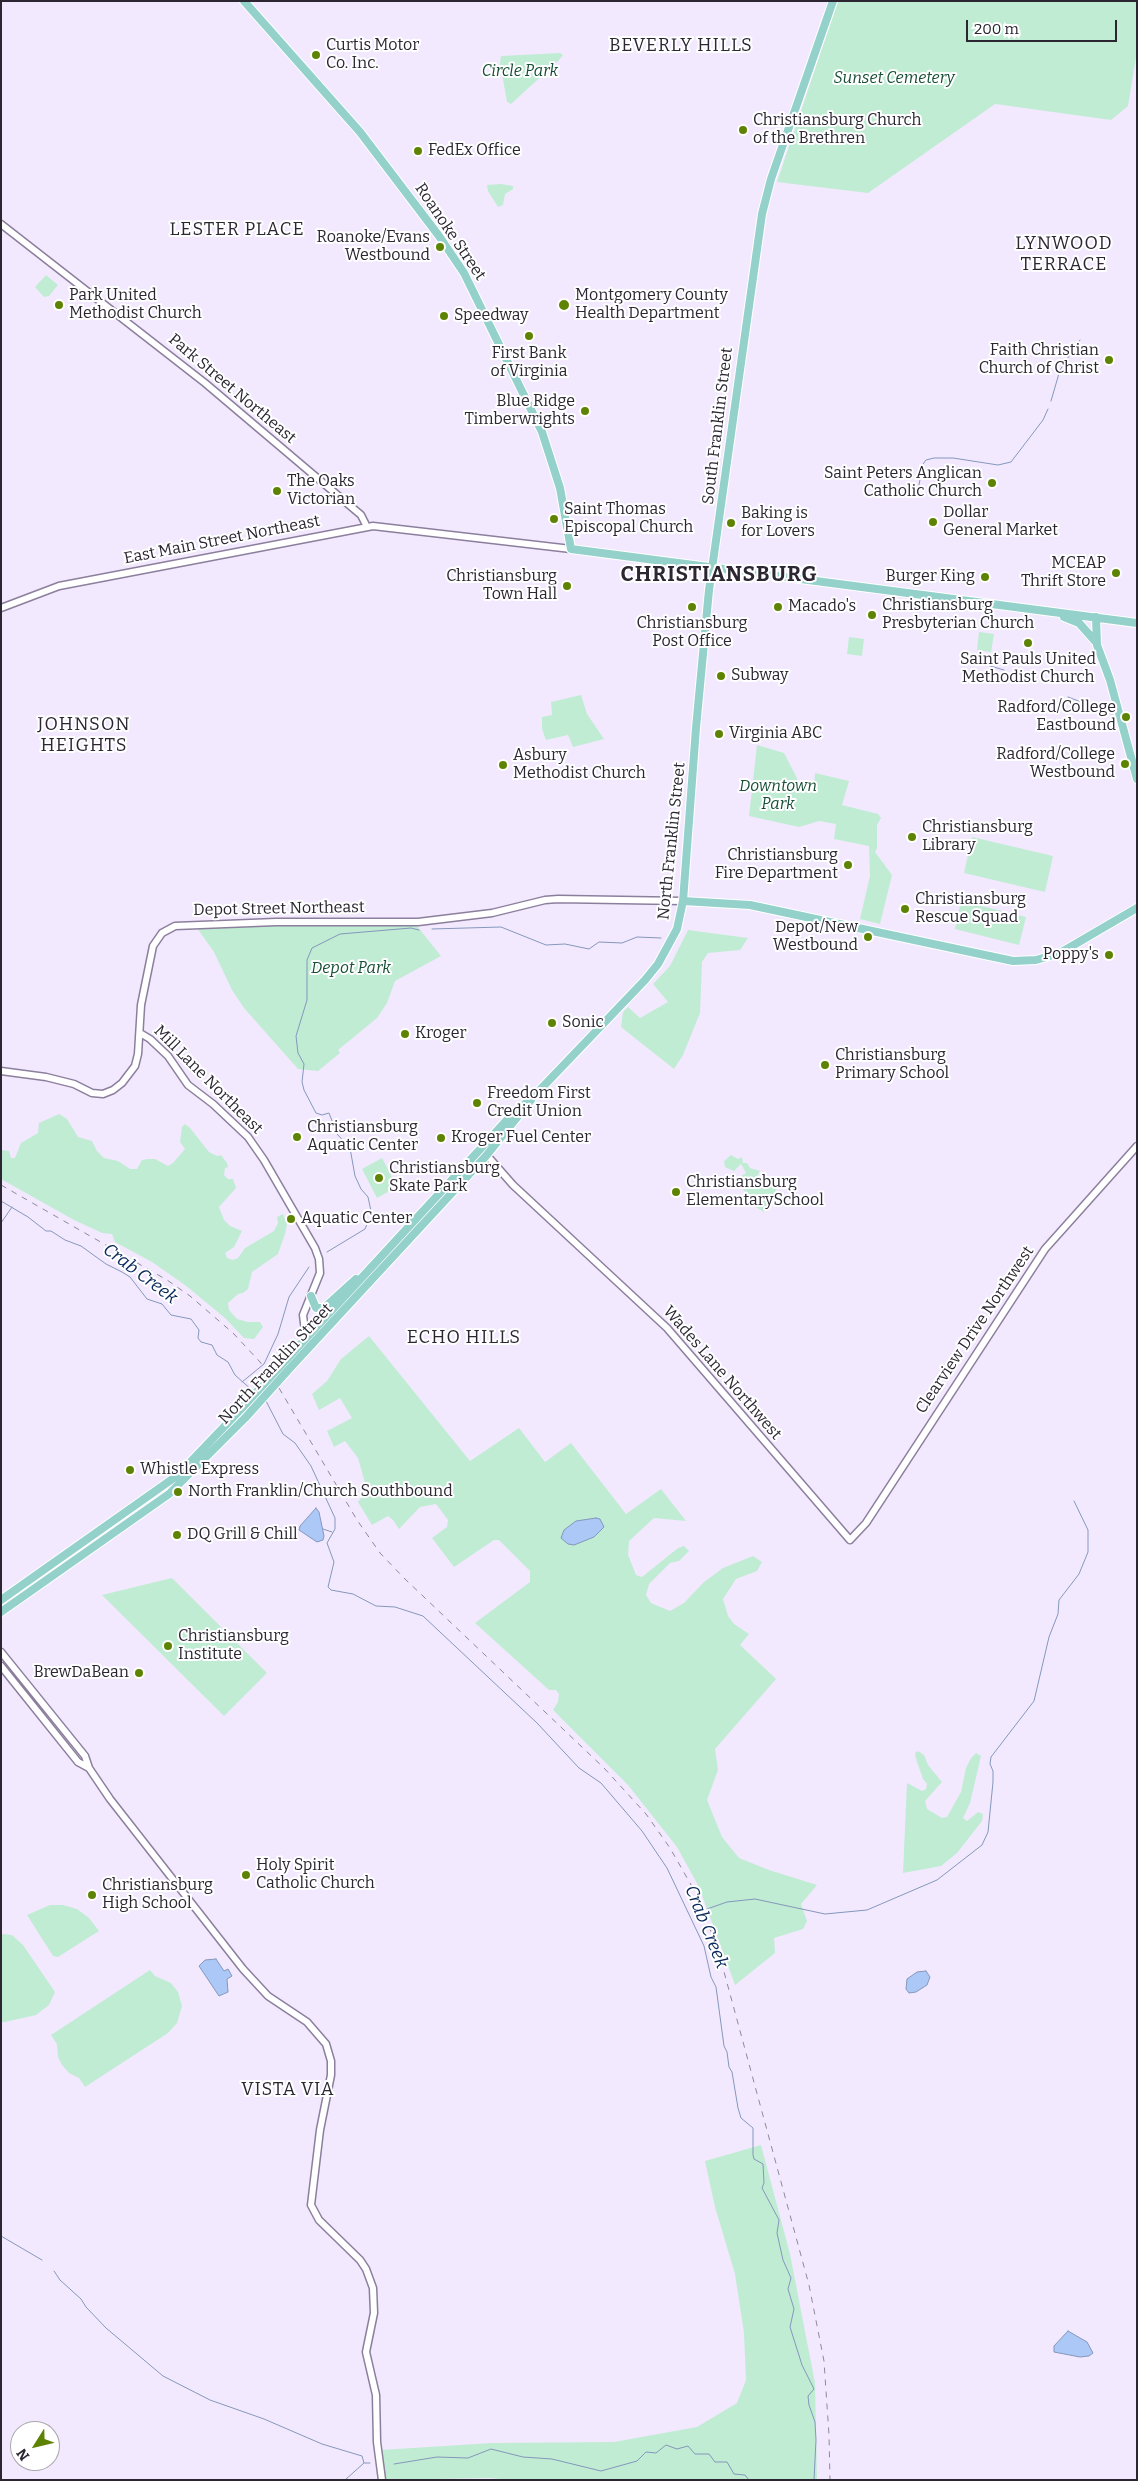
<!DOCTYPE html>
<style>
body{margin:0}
#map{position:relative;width:1138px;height:2481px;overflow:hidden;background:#f2e9fe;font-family:Bitter,serif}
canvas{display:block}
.frame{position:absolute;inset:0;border:2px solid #2b2632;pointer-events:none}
.north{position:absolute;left:10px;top:2421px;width:50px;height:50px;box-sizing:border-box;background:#fff;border:1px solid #aaa8ad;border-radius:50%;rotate:234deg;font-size:14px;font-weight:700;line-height:20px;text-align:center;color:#2b2632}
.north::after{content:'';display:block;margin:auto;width:18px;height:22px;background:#5e8302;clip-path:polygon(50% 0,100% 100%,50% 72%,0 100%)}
.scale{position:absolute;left:966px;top:20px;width:151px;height:22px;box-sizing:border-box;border:2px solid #2b2632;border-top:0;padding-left:6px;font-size:15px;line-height:18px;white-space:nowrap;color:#2b2632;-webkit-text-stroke:4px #fff;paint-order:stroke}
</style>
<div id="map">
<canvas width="1138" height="2481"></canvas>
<div class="frame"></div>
<div class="north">N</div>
<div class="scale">200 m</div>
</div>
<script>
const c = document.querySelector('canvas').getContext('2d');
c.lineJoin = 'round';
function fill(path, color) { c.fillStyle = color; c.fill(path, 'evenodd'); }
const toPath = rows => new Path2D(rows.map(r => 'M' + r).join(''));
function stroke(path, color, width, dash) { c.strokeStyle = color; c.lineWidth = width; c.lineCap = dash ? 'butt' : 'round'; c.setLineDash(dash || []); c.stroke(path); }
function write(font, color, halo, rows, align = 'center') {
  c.font = font + ' Bitter,serif'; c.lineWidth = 4; c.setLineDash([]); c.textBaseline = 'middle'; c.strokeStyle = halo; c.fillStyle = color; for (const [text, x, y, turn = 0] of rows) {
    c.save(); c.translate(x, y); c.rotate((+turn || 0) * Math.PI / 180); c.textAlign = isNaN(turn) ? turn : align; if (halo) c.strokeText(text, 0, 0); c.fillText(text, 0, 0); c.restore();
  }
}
const green = toPath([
 [838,1,1137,1,1137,51,1128,106,1111,120,995,104,868,193,777,182],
 [560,53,563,55,558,61,511,104,507,102,500,63,501,56],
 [501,184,513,186,513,189,505,194,503,205,498,207,488,191,487,185],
 [46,275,58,285,49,296,44,297,35,287],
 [979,632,994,634,991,652,977,650],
 [849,637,864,639,862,656,847,654],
 [581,695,587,714,604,739,573,747,568,735,546,740,542,729,542,717,552,715,551,702],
 [757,745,784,753,799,782,814,785,815,773,849,781,842,805,878,814,881,818,877,825,877,848,875,852,892,875,880,924,860,919,870,876,869,846,834,839,836,824,819,821,799,827,749,816],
 [972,837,1053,856,1045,892,964,873],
 [961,901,1026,917,1019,945,955,929],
 [305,925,417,926,441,956,395,981,387,1003,377,1018,338,1050,340,1053,318,1071,298,1069,244,1008,232,990,214,952,197,928],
 [688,930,748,938,740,950,708,953,702,962,700,1013,683,1055,674,1069,621,1027,623,1012,628,1007,640,1018,668,1002,653,984,670,966],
 [59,1114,67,1119,78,1137,92,1141,97,1151,104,1158,118,1161,130,1169,137,1169,142,1160,148,1159,155,1159,168,1166,173,1163,185,1149,180,1142,182,1127,185,1124,190,1128,209,1152,217,1156,221,1155,227,1163,228,1167,225,1168,224,1175,228,1179,233,1179,236,1188,219,1207,224,1220,230,1226,242,1231,234,1247,225,1253,227,1258,233,1260,238,1258,245,1248,274,1231,278,1223,277,1217,283,1214,287,1224,285,1234,278,1254,252,1272,248,1289,243,1293,238,1294,228,1303,229,1310,237,1319,248,1322,260,1322,263,1327,254,1339,244,1338,225,1318,185,1285,152,1262,115,1242,112,1234,102,1233,74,1220,1,1179,1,1150,9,1151,11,1158,15,1158,21,1143,38,1133,39,1123],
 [731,1155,738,1159,742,1157,743,1163,747,1163,750,1168,760,1171,757,1176,777,1188,764,1212,744,1200,748,1193,743,1190,745,1181,741,1176,746,1173,741,1164,734,1171,725,1167,724,1161],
 [382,1158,397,1187,377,1198,362,1169],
 [369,1336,470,1461,519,1428,545,1462,571,1443,626,1514,661,1489,686,1521,654,1518,629,1541,628,1555,636,1575,642,1577,678,1548,684,1546,689,1551,679,1561,670,1563,649,1584,646,1595,651,1603,670,1611,684,1603,704,1582,723,1568,753,1556,762,1562,757,1571,736,1579,723,1599,728,1616,734,1624,749,1634,740,1645,776,1679,715,1749,718,1770,707,1800,722,1837,739,1858,769,1870,817,1885,801,1904,807,1921,803,1929,774,1938,775,1953,735,1985,699,1887,677,1847,628,1785,553,1710,558,1702,559,1694,556,1690,549,1690,475,1623,530,1582,530,1571,499,1540,494,1540,454,1567,432,1538,447,1527,448,1520,436,1504,420,1507,399,1529,393,1520,388,1516,372,1525,358,1502,367,1490,358,1458,345,1441,334,1447,327,1431,352,1418,340,1398,319,1410,312,1394,327,1381,341,1359],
 [172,1578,267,1673,224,1716,102,1595],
 [918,1751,924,1755,928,1765,942,1782,925,1801,927,1809,942,1818,947,1817,961,1792,966,1768,971,1758,976,1753,981,1756,970,1803,963,1818,967,1821,978,1812,983,1814,982,1821,957,1853,941,1866,903,1873,907,1783,922,1791,926,1789,927,1784,923,1779,916,1759,915,1753],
 [50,1905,63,1905,77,1909,89,1918,99,1931,58,1957,53,1956,27,1915],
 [3,1934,12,1935,23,1945,55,1992,49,2005,36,2015,5,2022,1,2022,1,1935],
 [150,1970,155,1976,171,1983,178,1992,182,2006,177,2023,168,2033,85,2087,79,2078,69,2073,62,2065,58,2057,57,2044,51,2035],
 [761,2145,790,2254,815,2383,817,2480,509,2480,490,2478,386,2480,381,2450,492,2443,614,2442,697,2427,737,2403,746,2380,744,2333,735,2274,715,2207,705,2161]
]);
const water = toPath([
 [316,1508,319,1512,324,1536,323,1540,317,1542,299,1530,300,1526,316,1508],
 [596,1518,600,1519,604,1527,594,1537,574,1545,568,1544,561,1538,564,1530,576,1521,596,1518],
 [216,1959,224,1971,228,1969,232,1976,227,1979,228,1992,219,1996,199,1966,205,1960,216,1959],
 [926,1971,930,1977,927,1985,916,1992,909,1993,906,1989,907,1979,917,1972,926,1971],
 [1068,2331,1087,2342,1093,2353,1089,2356,1080,2357,1054,2352,1054,2346,1068,2331]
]);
const stream = toPath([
 [1076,346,1080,340],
 [1051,401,1060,370,1073,350],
 [919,485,923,464,926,460,934,458,953,458,998,465,1011,462,1043,420,1048,409],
 [973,661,1004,670],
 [1068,697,1112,714],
 [432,929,501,927,546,945,565,944,589,949,599,942,622,943,637,937,661,938],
 [1,1201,28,1217,46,1231,51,1231,65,1240,81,1246,106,1264,122,1272,130,1277,147,1299,162,1304,171,1315,191,1319,199,1330,198,1338,201,1342,212,1345,217,1355,228,1362,235,1375,253,1391],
 [371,1211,368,1197,361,1189,355,1176,350,1148,337,1134,329,1113,322,1115,316,1113,304,1090,302,1082,304,1064,298,1053,296,1036,307,1000,307,960,312,948,340,934,411,928,419,930],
 [1,1223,12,1207],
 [327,1252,365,1229,367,1224],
 [242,1382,264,1364,278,1334,289,1297,309,1267],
 [266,1401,283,1434,295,1443,311,1466,335,1518,335,1529,327,1543,334,1562,328,1587,331,1590,353,1594,376,1606,395,1607,423,1616,537,1723,579,1768,601,1783,642,1831,667,1868,704,1946,711,1977,716,1987,724,2046,727,2052,729,2067,732,2072,738,2108,741,2118,753,2128,753,2155,754,2159,763,2164,764,2183,762,2188,779,2220,777,2233,783,2260,791,2278,788,2289,794,2309,790,2327,802,2365,814,2389,808,2396,809,2405,815,2422,816,2440,814,2480],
 [323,1529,332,1532],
 [707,1909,727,1902,755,1899,825,1914,867,1910,937,1880,982,1845,988,1832,993,1782,993,1771,990,1764,991,1757,1034,1701,1049,1637,1058,1614,1059,1600,1079,1574,1088,1552,1088,1530,1074,1501],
 [1,2236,42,2260],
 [54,2271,60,2280,81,2299,86,2307,106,2328,163,2376,210,2400,264,2419,322,2444,362,2456,364,2463],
 [365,2463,370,2463],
 [394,2464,437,2457,468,2458,491,2449,523,2457,552,2459,601,2471,637,2461,646,2452,656,2453,666,2445,677,2449,688,2446,695,2454,709,2454,715,2462,727,2462,734,2474,745,2475,749,2480],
 [345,2480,364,2463]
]);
const minor = toPath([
 [1,224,205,383,361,515,367,527],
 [1,608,59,586,373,526,571,549],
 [140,1033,150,1039,168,1056,188,1085,213,1104,248,1137,264,1160,315,1248,319,1259,320,1273,303,1315,305,1331,308,1335],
 [1,1071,46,1077,74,1084,92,1093,103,1094,113,1090,122,1083,135,1066,138,1054,141,1005,153,946,162,933,175,926,276,922,418,922,492,913,545,900,558,899,683,901],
 [484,1152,513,1185,667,1328,850,1540,866,1523,1045,1249,1137,1146],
 [1,1652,85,1756,89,1768,110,1799,243,1969,268,1996,307,2022,326,2044,331,2061,331,2075,320,2130,311,2205,319,2220,360,2260,366,2269,373,2288,374,2313,366,2352,376,2395,377,2442,382,2480],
 [1,1666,78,1762,89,1768]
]);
const major = toPath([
 [244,1,360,132,439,236,464,273,542,432,560,488,571,549,1137,623],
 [1064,617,1079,623,1095,641],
 [1096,617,1097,645,1110,680,1137,779],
 [683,901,750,905,1013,961,1036,960,1060,953,1137,908],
 [311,1296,316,1308,324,1308,356,1279],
 [285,1361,507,1120,535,1095,645,980,658,964,677,929,683,901,696,728,709,590,762,214,771,179,833,1],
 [290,1368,486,1156,531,1100],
 [1,1600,178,1475,241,1409],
 [1,1612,169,1494,246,1417]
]);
const rail = toPath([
 [1,1185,167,1280,190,1296,233,1333,260,1362,279,1388,357,1520,380,1553,405,1579,604,1768,646,1814,670,1848,694,1890,717,1946,809,2285,824,2361,829,2435,830,2480]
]);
const majorBridge = toPath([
 [241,1409,285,1361],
 [246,1417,290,1368]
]);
const markers = [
 [316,55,5,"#5e8302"],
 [743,130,5,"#5e8302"],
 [418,151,5,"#5e8302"],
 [440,247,5,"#5e8302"],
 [59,305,5,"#5e8302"],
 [564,305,6,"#5e8302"],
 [444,316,5,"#5e8302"],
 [529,336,5,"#5e8302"],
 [1109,360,5,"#5e8302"],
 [585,411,5,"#5e8302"],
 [992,483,5,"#5e8302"],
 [277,491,5,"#5e8302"],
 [554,519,5,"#5e8302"],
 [933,522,5,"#5e8302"],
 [731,523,5,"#5e8302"],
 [1116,573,5,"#5e8302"],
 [985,577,5,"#5e8302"],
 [567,586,5,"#5e8302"],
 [692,607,5,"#5e8302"],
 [778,607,5,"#5e8302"],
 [872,615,5,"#5e8302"],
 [1028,643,5,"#5e8302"],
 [721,676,5,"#5e8302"],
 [1126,717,5,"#5e8302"],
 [719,734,5,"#5e8302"],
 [1125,764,5,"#5e8302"],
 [503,765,5,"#5e8302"],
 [912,837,5,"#5e8302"],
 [848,865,5,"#5e8302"],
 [905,909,5,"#5e8302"],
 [868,937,5,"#5e8302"],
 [1109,955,5,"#5e8302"],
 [552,1023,5,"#5e8302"],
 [405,1034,5,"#5e8302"],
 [825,1065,5,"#5e8302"],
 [477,1103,5,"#5e8302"],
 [297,1137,5,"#5e8302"],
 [441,1138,5,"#5e8302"],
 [379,1178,5,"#5e8302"],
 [676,1192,5,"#5e8302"],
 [291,1219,5,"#5e8302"],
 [130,1470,5,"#5e8302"],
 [178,1492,5,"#5e8302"],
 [177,1535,5,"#5e8302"],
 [168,1646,5,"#5e8302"],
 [139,1673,5,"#5e8302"],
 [246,1875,5,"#5e8302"],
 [92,1895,5,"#5e8302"]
];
const poiNames = [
 ["Curtis Motor",326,46],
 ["Co. Inc.",326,64],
 ["Christiansburg Church",753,121],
 ["of the Brethren",753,139],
 ["FedEx Office",428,151],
 ["Roanoke/Evans",430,238,"right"],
 ["Westbound",430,256,"right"],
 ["Park United",69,296],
 ["Methodist Church",69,314],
 ["Montgomery County",575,296],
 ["Health Department",575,314],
 ["Speedway",454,316],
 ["Faith Christian",1099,351,"right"],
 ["Church of Christ",1099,369,"right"],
 ["First Bank",529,354,"center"],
 ["of Virginia",529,372,"center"],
 ["Blue Ridge",575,402,"right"],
 ["Timberwrights",575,420,"right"],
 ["Saint Peters Anglican",982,474,"right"],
 ["Catholic Church",982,492,"right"],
 ["The Oaks",287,482],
 ["Victorian",287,500],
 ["Saint Thomas",564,510],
 ["Episcopal Church",564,528],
 ["Dollar",943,513],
 ["General Market",943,531],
 ["Baking is",741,514],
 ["for Lovers",741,532],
 ["MCEAP",1106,564,"right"],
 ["Thrift Store",1106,582,"right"],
 ["Christiansburg",557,577,"right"],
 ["Town Hall",557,595,"right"],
 ["Burger King",975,577,"right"],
 ["Christiansburg",882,606],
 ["Presbyterian Church",882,624],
 ["Macado's",788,607],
 ["Christiansburg",692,624,"center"],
 ["Post Office",692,642,"center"],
 ["Saint Pauls United",1028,660,"center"],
 ["Methodist Church",1028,678,"center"],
 ["Subway",731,676],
 ["Radford/College",1116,708,"right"],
 ["Eastbound",1116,726,"right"],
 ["Virginia ABC",729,734],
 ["Radford/College",1115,755,"right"],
 ["Westbound",1115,773,"right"],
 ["Asbury",513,756],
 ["Methodist Church",513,774],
 ["Christiansburg",922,828],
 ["Library",922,846],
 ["Christiansburg",838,856,"right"],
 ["Fire Department",838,874,"right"],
 ["Christiansburg",915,900],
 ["Rescue Squad",915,918],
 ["Depot/New",858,928,"right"],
 ["Westbound",858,946,"right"],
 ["Poppy's",1099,955,"right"],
 ["Sonic",562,1023],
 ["Kroger",415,1034],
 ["Christiansburg",835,1056],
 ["Primary School",835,1074],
 ["Freedom First",487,1094],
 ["Credit Union",487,1112],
 ["Christiansburg",307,1128],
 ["Aquatic Center",307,1146],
 ["Kroger Fuel Center",451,1138],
 ["Christiansburg",389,1169],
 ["Skate Park",389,1187],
 ["Christiansburg",686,1183],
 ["ElementarySchool",686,1201],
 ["Aquatic Center",301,1219],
 ["Whistle Express",140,1470],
 ["North Franklin/Church Southbound",188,1492],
 ["DQ Grill & Chill",187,1535],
 ["Christiansburg",178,1637],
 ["Institute",178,1655],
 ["BrewDaBean",129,1673,"right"],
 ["Holy Spirit",256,1866],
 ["Catholic Church",256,1884],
 ["Christiansburg",102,1886],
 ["High School",102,1904]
];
const parkNames = [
 ["Circle Park",520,72],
 ["Sunset Cemetery",894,79],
 ["Downtown",778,787],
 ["Park",778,805],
 ["Depot Park",351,969]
];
const streetNames = [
 ["Roanoke Street",450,232,56],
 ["Park Street Northeast",232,389,40],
 ["South Franklin Street",718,426,-83],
 ["East Main Street Northeast",222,540,-11],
 ["North Franklin Street",672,841,-84],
 ["Depot Street Northeast",279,909,-1],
 ["Mill Lane Northeast",208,1080,45],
 ["Clearview Drive Northwest",975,1330,-56],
 ["North Franklin Street",276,1364,-47],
 ["Wades Lane Northwest",722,1373,49]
];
const neighbourhoodNames = [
 ["BEVERLY HILLS",681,46],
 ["LESTER PLACE",237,230],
 ["LYNWOOD",1064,244],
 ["TERRACE",1064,265],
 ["JOHNSON",84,725],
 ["HEIGHTS",84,746],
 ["ECHO HILLS",464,1338],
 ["VISTA VIA",288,2090]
];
const waterNames = [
 ["Crab Creek",140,1274,37],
 ["Crab Creek",706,1927,68]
];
const districtNames = [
 ["CHRISTIANSBURG",719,575]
];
fill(green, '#c0ecd4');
fill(water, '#abc8f6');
stroke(water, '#8597bb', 1);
stroke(stream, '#8597bb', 1);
stroke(minor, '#8c7f9d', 9);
stroke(major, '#fff', 10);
stroke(minor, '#fff', 6);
stroke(major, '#94d1cb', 8);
stroke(rail, '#8f8899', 1, [6, 6]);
stroke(majorBridge, '#fff', 10, []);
stroke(majorBridge, '#94d1cb', 8);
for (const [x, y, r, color] of markers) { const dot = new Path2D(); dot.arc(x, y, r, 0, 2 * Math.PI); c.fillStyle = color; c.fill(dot); stroke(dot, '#fff', 2); }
write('16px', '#2b2632', '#fff', poiNames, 'left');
write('italic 16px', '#174e36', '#fff', parkNames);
write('16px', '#2b2632', '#fff', streetNames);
c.letterSpacing = '1px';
write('18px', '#2b2632', '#fff', neighbourhoodNames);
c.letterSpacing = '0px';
write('italic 18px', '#082959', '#fff', waterNames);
c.letterSpacing = '1px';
write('bold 21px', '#2b2632', '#fff', districtNames);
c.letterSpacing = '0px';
</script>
